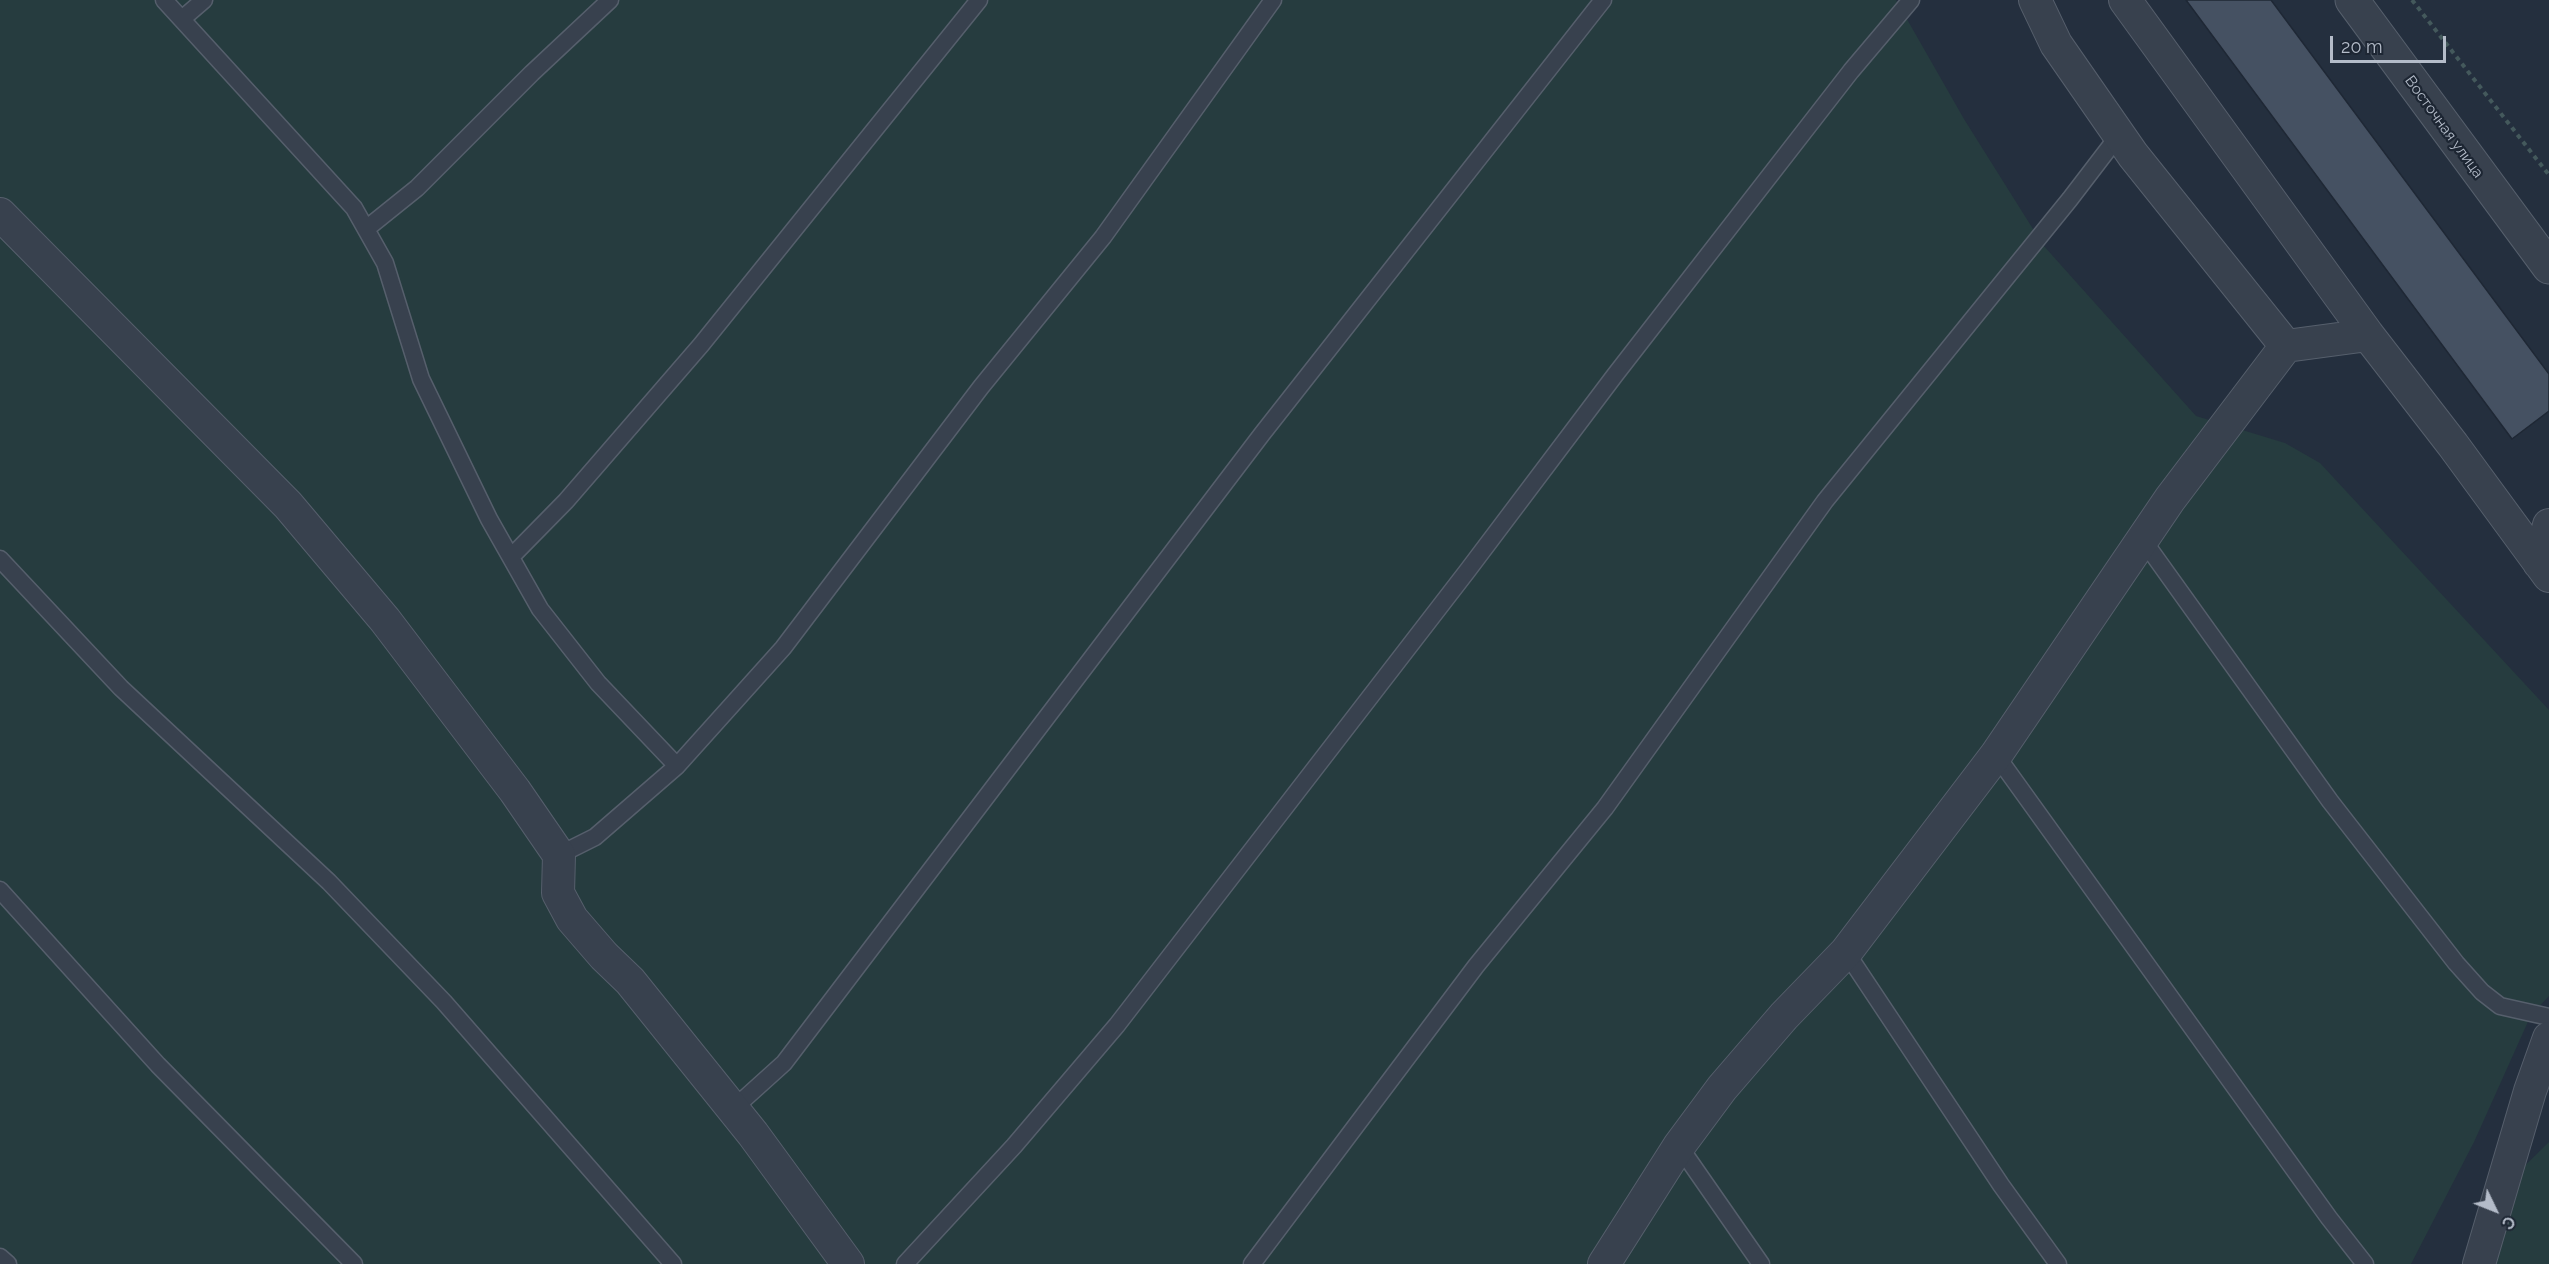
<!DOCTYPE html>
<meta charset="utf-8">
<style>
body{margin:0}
#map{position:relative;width:2549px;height:1264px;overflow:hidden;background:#242f3e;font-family:Raleway,sans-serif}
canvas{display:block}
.north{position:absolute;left:2465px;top:1180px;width:60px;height:60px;-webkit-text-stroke:4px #1d2633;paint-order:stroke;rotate:133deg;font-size:16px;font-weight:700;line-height:24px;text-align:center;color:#b4bcc9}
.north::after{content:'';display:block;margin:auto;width:21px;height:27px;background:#b4bcc9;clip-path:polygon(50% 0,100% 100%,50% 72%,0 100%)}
.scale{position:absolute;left:2330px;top:36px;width:116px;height:27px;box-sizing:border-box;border:3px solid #b4bcc9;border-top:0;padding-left:8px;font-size:18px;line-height:21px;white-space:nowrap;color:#b4bcc9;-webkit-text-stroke:4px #1d2633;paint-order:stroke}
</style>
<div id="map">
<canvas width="2549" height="1264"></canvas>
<div class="north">С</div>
<div class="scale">20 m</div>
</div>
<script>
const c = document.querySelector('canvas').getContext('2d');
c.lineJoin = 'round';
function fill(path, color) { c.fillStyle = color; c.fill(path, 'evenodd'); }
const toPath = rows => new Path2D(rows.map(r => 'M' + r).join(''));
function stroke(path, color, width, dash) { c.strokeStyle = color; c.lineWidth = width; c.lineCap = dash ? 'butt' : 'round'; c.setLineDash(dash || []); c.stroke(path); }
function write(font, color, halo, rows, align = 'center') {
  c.font = font + ' Raleway,sans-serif'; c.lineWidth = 4.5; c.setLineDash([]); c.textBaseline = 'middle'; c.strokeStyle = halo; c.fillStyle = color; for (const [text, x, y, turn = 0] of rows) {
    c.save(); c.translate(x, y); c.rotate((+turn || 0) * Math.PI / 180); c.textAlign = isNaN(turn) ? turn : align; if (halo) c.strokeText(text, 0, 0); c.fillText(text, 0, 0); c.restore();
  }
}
const green = toPath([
 [0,0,1896,0,1964,119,2043,245,2196,416,2285,443,2320,463,2549,710,2549,996,2531,1015,2474,1142,2411,1264,0,1264],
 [2549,1142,2549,1264,2487,1264,2496,1194]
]);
const building = toPath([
 [2186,0,2271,0,2549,374,2549,411,2512,439,2186,0]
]);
const path = toPath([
 [2412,0,2549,175]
]);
const service = toPath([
 [164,0,354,208,385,263,421,379,489,519,540,609,598,683,677,766],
 [182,19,204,0],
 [366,229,417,188,532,73,610,0],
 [2143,540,2330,801,2456,963,2482,992,2500,1006,2549,1017],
 [511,557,566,501,701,345,979,0],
 [0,559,121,688,329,882,444,1002,673,1264],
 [1996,755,2329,1218,2365,1264],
 [559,855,595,837,677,766,783,648,981,387,1103,237,1273,0],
 [0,890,158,1065,354,1264],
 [1846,952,2001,1185,2058,1264],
 [733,1109,784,1063,1262,434,1603,0],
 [1679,1146,1761,1264],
 [0,1257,8,1264],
 [905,1264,1014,1146,1117,1025,1468,570,1615,375,1851,71,1911,0],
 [1252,1264,1476,966,1605,808,1825,501,2070,199,2119,135]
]);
const minor = toPath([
 [2035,0,2056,44,2133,155,2286,346,2368,335],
 [2125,0,2368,335,2453,445,2549,576],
 [0,214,288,505,385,620,515,791,559,855,558,893,572,919,604,956,630,981,753,1134,848,1264],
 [2539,563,2549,525],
 [1604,1264,1679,1146,1722,1088,1784,1016,1846,952,1996,755,2170,499,2286,346],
 [2479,1264,2530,1091,2549,1038]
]);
const tertiary = toPath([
 [2352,0,2549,267]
]);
const streetNames = [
 ["Восточная улица",2444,127,54]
];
fill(green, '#263c3f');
fill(building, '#455162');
stroke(building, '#1f2835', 1.5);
stroke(service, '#565f6c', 19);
stroke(minor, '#565f6c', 34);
stroke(tertiary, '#565f6c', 35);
stroke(path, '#44595c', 4, [4.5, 4.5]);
stroke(service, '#38414e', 16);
stroke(minor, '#38414e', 32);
stroke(tertiary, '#38414e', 33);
write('15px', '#b4bcc9', '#1d2633', streetNames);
</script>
